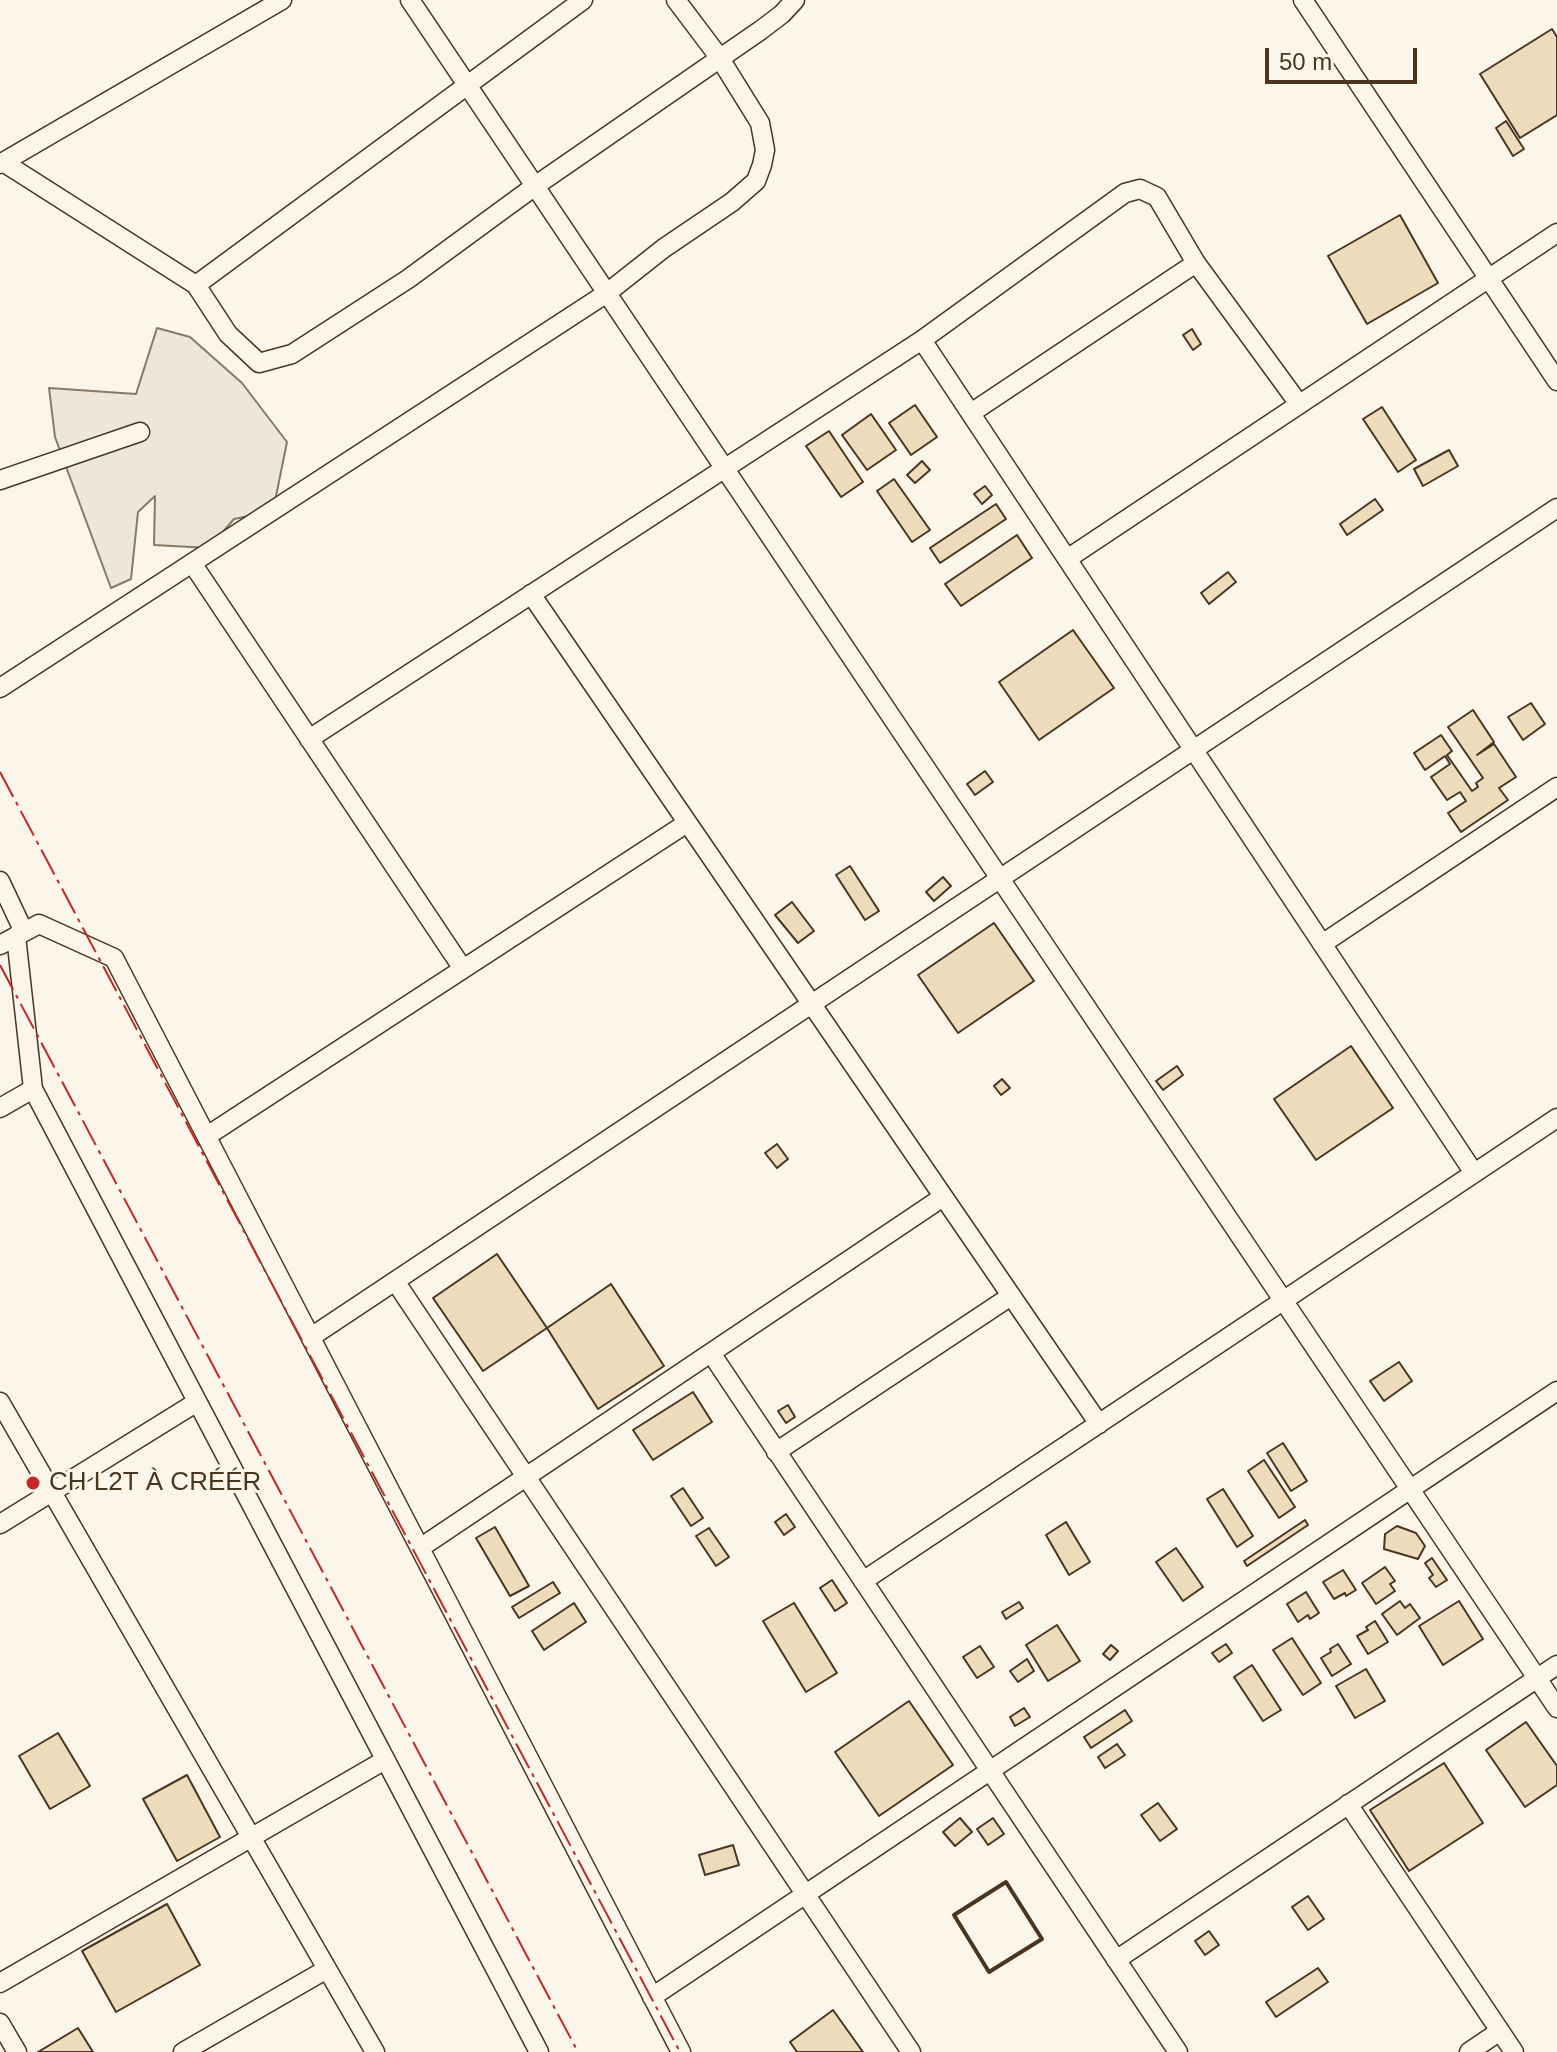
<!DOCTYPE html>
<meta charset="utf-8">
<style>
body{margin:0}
#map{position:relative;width:1557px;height:2052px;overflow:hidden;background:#fbf6e9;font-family:Arial,sans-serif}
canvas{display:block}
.scale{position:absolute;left:1265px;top:48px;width:152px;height:36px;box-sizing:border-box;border:4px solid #4a3520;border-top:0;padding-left:10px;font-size:24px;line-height:28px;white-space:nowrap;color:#4a3520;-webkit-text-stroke:6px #fbf6e9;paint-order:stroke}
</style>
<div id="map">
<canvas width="1557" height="2052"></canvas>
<div class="scale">50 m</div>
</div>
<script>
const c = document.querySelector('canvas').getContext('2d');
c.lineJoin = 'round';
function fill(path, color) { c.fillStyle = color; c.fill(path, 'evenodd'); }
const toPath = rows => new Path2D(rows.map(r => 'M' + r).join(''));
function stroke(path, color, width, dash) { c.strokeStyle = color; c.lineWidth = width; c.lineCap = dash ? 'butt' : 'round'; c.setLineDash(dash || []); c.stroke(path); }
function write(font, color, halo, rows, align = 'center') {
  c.font = font + ' Arial,sans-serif'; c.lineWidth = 6; c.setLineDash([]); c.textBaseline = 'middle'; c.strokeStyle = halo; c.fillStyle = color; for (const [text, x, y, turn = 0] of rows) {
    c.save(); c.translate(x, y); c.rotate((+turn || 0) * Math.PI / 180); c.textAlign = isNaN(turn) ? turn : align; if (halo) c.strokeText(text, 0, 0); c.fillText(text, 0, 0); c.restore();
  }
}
const green = toPath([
 [157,328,190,337,242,383,287,442,273,511,234,519,209,548,154,545,155,496,138,512,131,579,111,588,55,437,49,388,136,394,157,328]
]);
const building = toPath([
 [1552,29,1557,37,1557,115,1520,138,1480,74,1552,29],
 [1506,121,1524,149,1513,156,1496,128,1506,121],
 [1400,215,1438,283,1367,324,1328,256,1400,215],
 [1192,329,1201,344,1193,350,1183,335,1192,329],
 [915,405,937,437,911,455,889,423,915,405],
 [1382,407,1416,460,1398,472,1363,419,1382,407],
 [871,414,896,450,867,470,842,435,871,414],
 [829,431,863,482,841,497,806,446,829,431],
 [1449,450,1458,466,1423,486,1414,469,1449,450],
 [922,461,930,470,915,483,907,475,922,461],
 [894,479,930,530,912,542,877,491,894,479],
 [985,486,992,495,982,504,974,494,985,486],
 [1375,499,1383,510,1347,535,1340,524,1375,499],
 [996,504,1006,519,940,563,930,548,996,504],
 [1017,535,1032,558,961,606,945,584,1017,535],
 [1228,572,1236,582,1209,604,1201,593,1228,572],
 [1073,630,1114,688,1039,740,999,682,1073,630],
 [1531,703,1545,724,1523,740,1508,717,1531,703],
 [1473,710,1494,742,1477,755,1494,744,1516,777,1499,788,1508,800,1461,832,1448,813,1466,801,1460,792,1447,800,1431,777,1450,764,1445,756,1425,770,1414,753,1441,735,1452,751,1447,755,1472,791,1478,787,1476,783,1483,778,1448,727,1473,710],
 [985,771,993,782,975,795,967,784,985,771],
 [850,866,879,911,865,920,836,875,850,866],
 [943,877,951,886,934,901,926,892,943,877],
 [792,902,814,931,798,943,775,915,792,902],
 [994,923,1034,981,958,1033,918,975,994,923],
 [1351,1046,1393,1108,1316,1160,1274,1099,1351,1046],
 [1177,1066,1183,1075,1163,1090,1156,1081,1177,1066],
 [1002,1079,1010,1088,1001,1095,994,1086,1002,1079],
 [777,1144,788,1159,777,1168,765,1153,777,1144],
 [497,1254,547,1328,483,1371,433,1298,497,1254],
 [611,1284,664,1366,598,1409,547,1328,611,1284],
 [1399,1362,1412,1381,1384,1401,1370,1381,1399,1362],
 [693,1392,712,1422,653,1460,633,1430,693,1392],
 [788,1405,795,1417,786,1423,778,1411,788,1405],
 [1283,1443,1307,1481,1291,1491,1267,1453,1283,1443],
 [1264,1460,1295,1507,1279,1518,1248,1471,1264,1460],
 [683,1488,703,1518,691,1526,671,1496,683,1488],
 [1223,1489,1253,1536,1237,1547,1207,1499,1223,1489],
 [786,1514,795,1527,784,1535,775,1522,786,1514],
 [1305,1520,1308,1525,1247,1566,1244,1561,1305,1520],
 [1066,1522,1090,1562,1069,1575,1046,1535,1066,1522],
 [1397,1526,1416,1533,1425,1546,1418,1559,1384,1549,1385,1534,1397,1526],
 [495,1527,529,1586,510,1596,476,1538,495,1527],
 [709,1528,729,1557,716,1566,696,1536,709,1528],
 [1176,1548,1203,1587,1183,1601,1156,1562,1176,1548],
 [1432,1558,1447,1580,1436,1587,1429,1578,1433,1575,1425,1563,1432,1558],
 [1385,1567,1395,1581,1390,1584,1395,1591,1376,1604,1362,1583,1385,1567],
 [1343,1570,1356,1590,1346,1596,1345,1593,1334,1599,1323,1582,1343,1570],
 [832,1580,847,1603,835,1611,820,1588,832,1580],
 [553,1582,560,1593,519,1618,512,1607,553,1582],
 [1306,1592,1319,1613,1310,1619,1308,1615,1298,1622,1287,1604,1306,1592],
 [1400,1601,1405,1608,1410,1604,1420,1618,1397,1635,1382,1614,1400,1601],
 [1459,1601,1483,1639,1443,1665,1419,1626,1459,1601],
 [1019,1602,1023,1608,1006,1619,1002,1612,1019,1602],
 [574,1603,586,1622,544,1650,532,1631,574,1603],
 [794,1603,837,1673,806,1692,763,1621,794,1603],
 [1375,1621,1388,1642,1368,1654,1357,1636,1368,1630,1366,1627,1375,1621],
 [1057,1625,1080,1661,1048,1681,1026,1645,1057,1625],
 [1292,1638,1321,1683,1303,1695,1273,1650,1292,1638],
 [1226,1644,1232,1653,1219,1662,1212,1653,1226,1644],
 [1338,1644,1351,1664,1332,1676,1321,1658,1331,1652,1330,1649,1338,1644],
 [1111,1645,1118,1651,1110,1660,1103,1654,1111,1645],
 [980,1646,994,1667,977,1678,963,1657,980,1646],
 [1027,1659,1034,1671,1018,1682,1010,1671,1027,1659],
 [1252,1665,1281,1710,1263,1721,1234,1677,1252,1665],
 [1366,1669,1385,1701,1355,1718,1336,1686,1366,1669],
 [909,1701,953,1765,879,1816,835,1752,909,1701],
 [1024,1708,1030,1717,1015,1726,1010,1717,1024,1708],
 [1125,1710,1132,1721,1091,1748,1084,1737,1125,1710],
 [1526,1722,1557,1766,1557,1785,1525,1807,1486,1750,1526,1722],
 [58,1733,90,1786,50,1809,19,1756,58,1733],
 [1117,1744,1125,1755,1105,1768,1098,1757,1117,1744],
 [1444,1763,1483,1823,1409,1871,1370,1810,1444,1763],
 [187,1775,220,1837,177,1861,143,1799,187,1775],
 [1158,1803,1177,1829,1160,1841,1141,1815,1158,1803],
 [960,1818,972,1832,955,1846,943,1832,960,1818],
 [993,1818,1004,1834,988,1845,977,1829,993,1818],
 [733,1845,739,1865,705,1875,699,1855,733,1845],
 [1308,1896,1324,1919,1308,1930,1292,1907,1308,1896],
 [167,1904,200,1965,116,2012,82,1951,167,1904],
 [1209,1931,1219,1945,1205,1955,1195,1941,1209,1931],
 [1318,1968,1328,1982,1276,2017,1266,2002,1318,1968],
 [833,2010,863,2052,797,2052,790,2042,833,2010],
 [78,2028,93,2052,38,2052,78,2028]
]);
const street = toPath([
 [410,0,1557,1708],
 [1303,0,1557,381],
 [3,162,196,285,228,334,259,363,292,354,408,279,535,186,761,30,782,14,795,0],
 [0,164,282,0],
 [196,285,583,0],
 [922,340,1474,1173],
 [971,413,1196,263],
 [0,480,140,432],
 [1067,559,1557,233],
 [192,563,463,969],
 [531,594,1099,1424],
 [0,688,607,293,664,248,732,202,756,181,762,165,765,150,760,123,719,57,676,0],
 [309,739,922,340,1125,193,1140,189,1157,197,1196,263,1299,404],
 [0,881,24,932],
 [16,936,33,1089,539,2052],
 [1322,944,1557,787],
 [0,945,39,924,114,958,681,2052],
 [0,1108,33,1089],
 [207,1136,687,823],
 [395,1281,911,2052],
 [311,1337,1557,508],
 [711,1353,1178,2052],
 [0,1402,375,2052],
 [776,1452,1011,1296],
 [0,1524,197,1402],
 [420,1548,943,1197],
 [863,1581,1557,1118],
 [1348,1804,1514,2052],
 [1116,1960,1557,1665],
 [0,1983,385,1760],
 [652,1997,1557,1391],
 [0,2023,17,2052],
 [183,2052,327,1969],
 [1469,2052,1500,2031]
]);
const wall = toPath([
 [1006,1882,1042,1939,989,1972,954,1915,1006,1882]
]);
const power = toPath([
 [0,772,680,2052],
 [0,965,578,2052]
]);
const markers = [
 [33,1483,8,"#c62828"]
];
const poiNames = [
 ["CH L2T À CRÉÉR",49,1483]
];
fill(green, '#ede6d9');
stroke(green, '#887966', 2);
fill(building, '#ecdcbc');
stroke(building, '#4a3520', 2);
stroke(street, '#4a3520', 21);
stroke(street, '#fbf6e9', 18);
stroke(wall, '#4a3520', 4);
stroke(power, '#c62828', 2, [28, 6, 4, 6]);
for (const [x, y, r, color] of markers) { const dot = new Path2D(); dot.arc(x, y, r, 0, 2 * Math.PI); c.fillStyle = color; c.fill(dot); stroke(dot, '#fbf6e9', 3); }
write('26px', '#4a3520', '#fbf6e9', poiNames, 'left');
</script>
